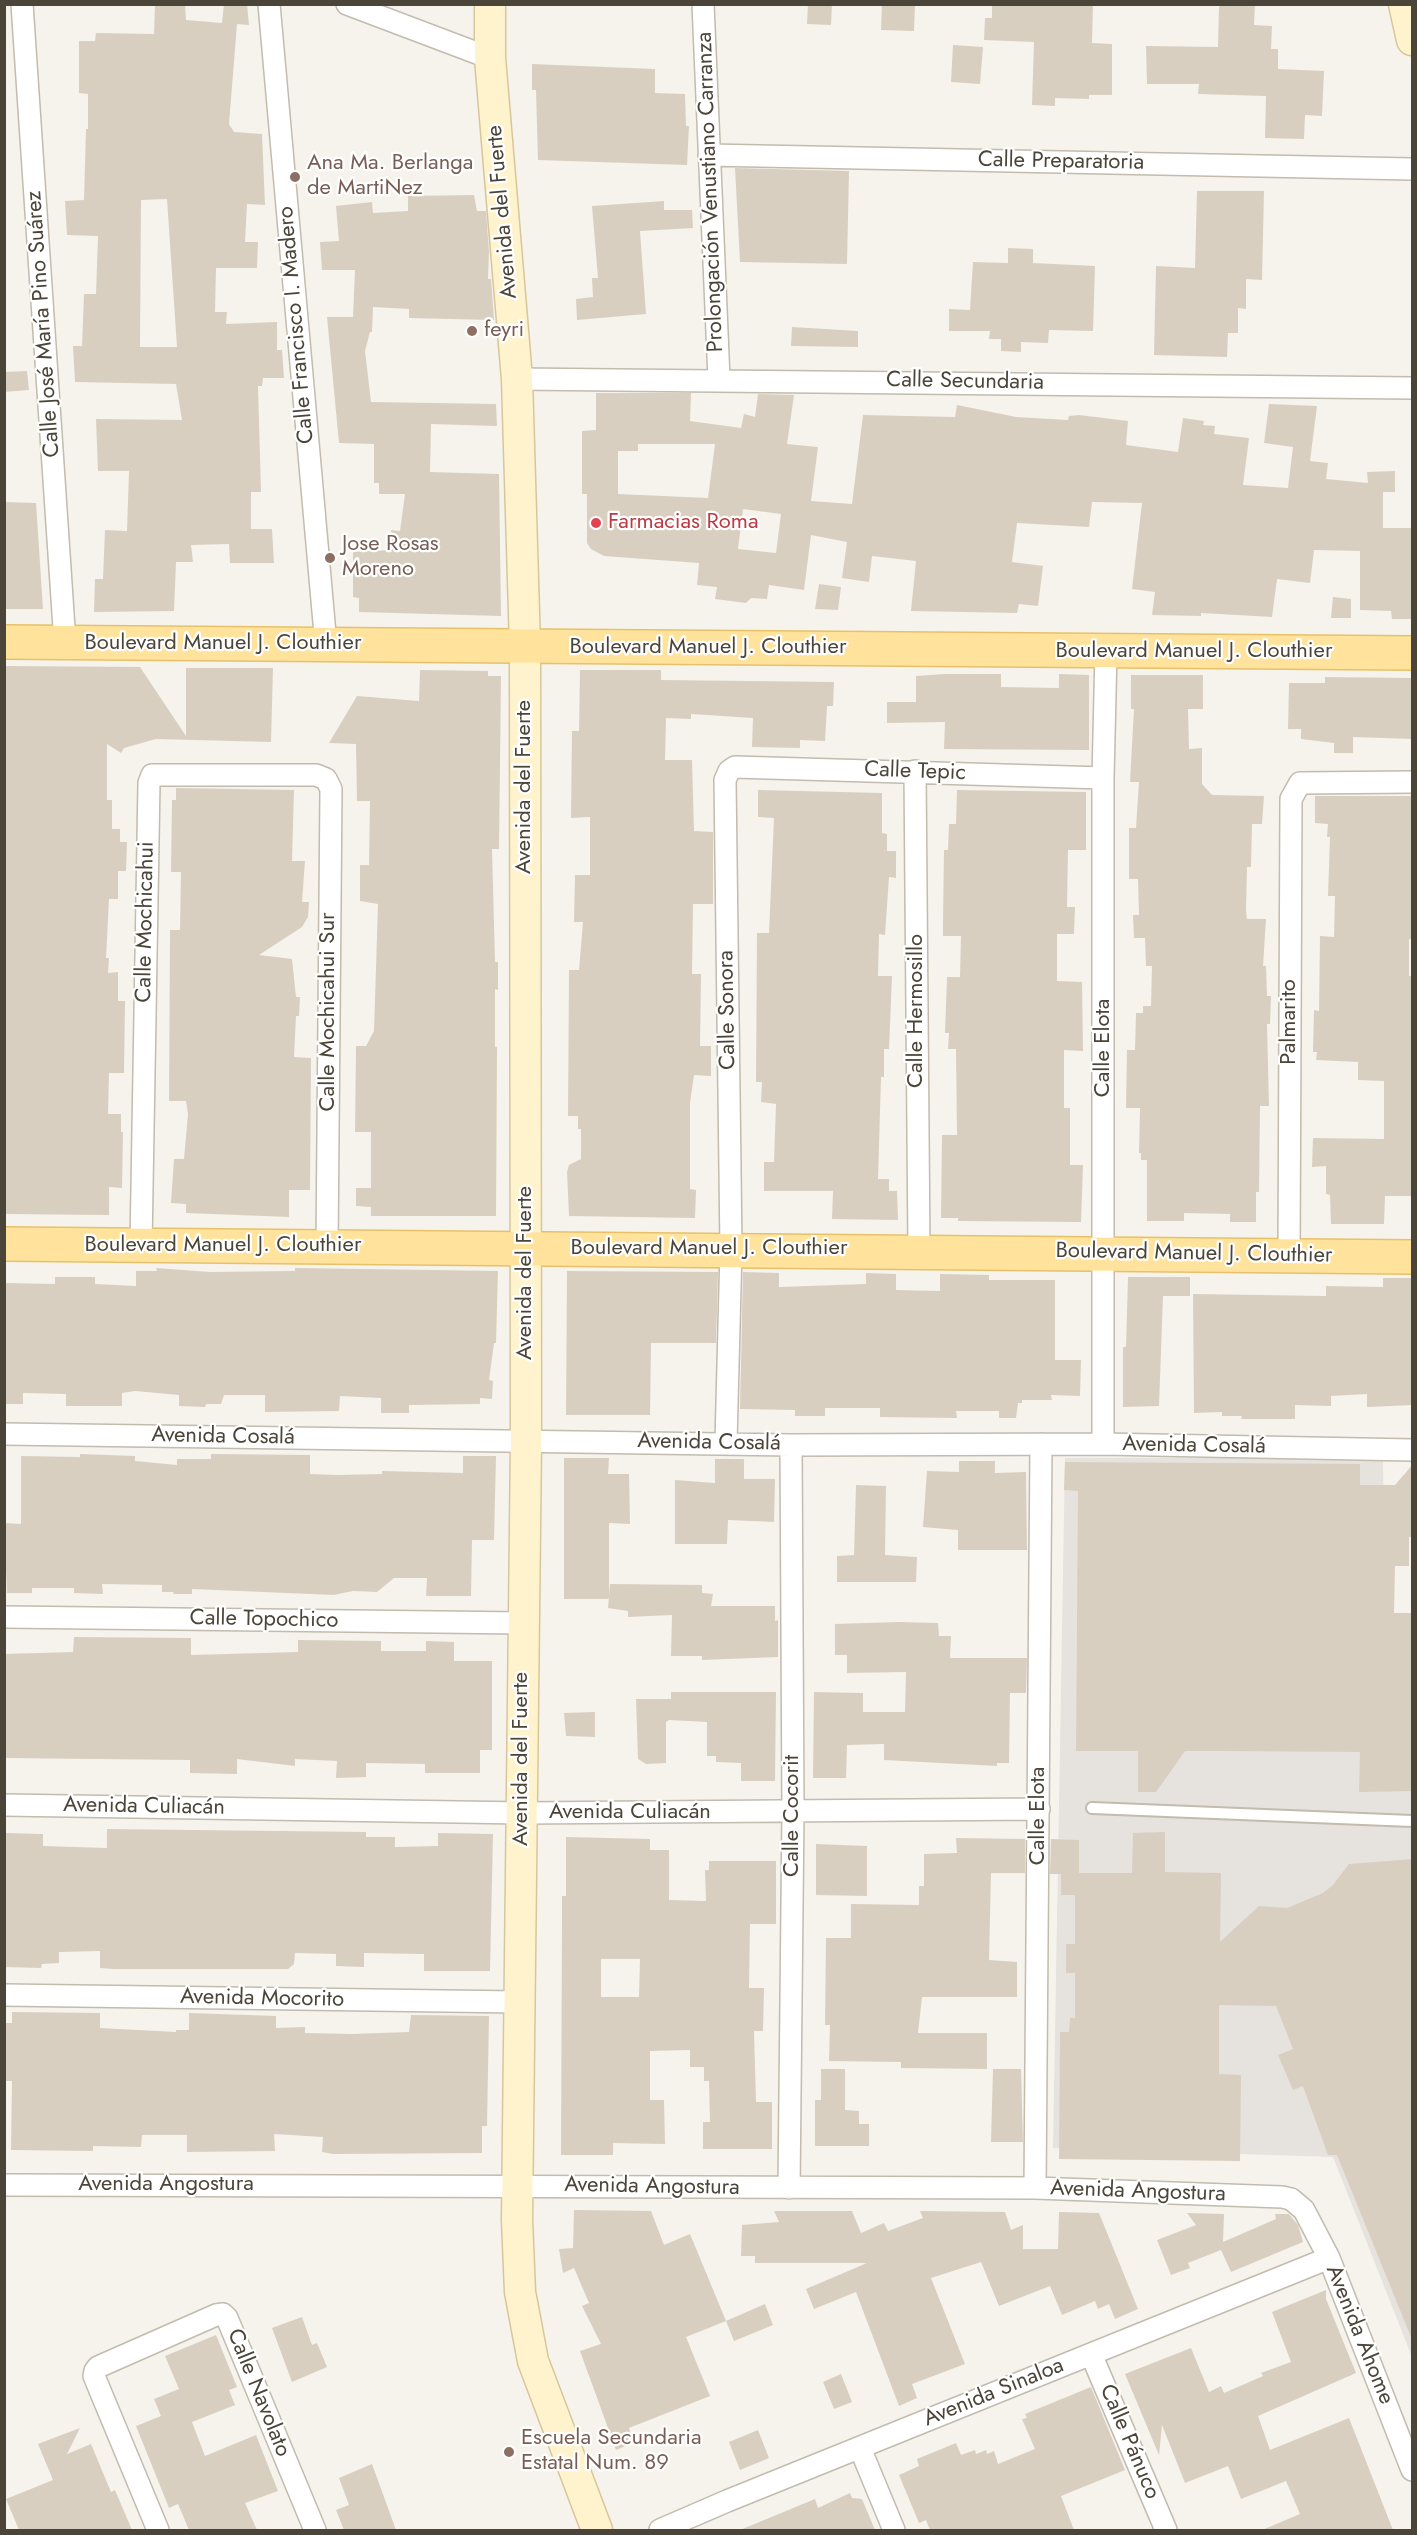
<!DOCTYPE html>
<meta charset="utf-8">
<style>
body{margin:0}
#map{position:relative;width:1417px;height:2535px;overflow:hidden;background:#f6f3ec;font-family:Jost,sans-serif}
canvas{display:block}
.frame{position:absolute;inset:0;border:6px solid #4b4439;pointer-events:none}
</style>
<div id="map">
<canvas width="1417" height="2535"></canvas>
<div class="frame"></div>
</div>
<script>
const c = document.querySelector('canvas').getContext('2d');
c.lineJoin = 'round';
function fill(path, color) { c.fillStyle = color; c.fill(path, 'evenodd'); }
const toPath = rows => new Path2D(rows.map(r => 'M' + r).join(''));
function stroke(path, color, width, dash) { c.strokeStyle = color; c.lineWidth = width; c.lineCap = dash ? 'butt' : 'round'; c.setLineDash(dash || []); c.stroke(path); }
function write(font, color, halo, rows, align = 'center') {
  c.font = font + ' Jost,sans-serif'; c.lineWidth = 4.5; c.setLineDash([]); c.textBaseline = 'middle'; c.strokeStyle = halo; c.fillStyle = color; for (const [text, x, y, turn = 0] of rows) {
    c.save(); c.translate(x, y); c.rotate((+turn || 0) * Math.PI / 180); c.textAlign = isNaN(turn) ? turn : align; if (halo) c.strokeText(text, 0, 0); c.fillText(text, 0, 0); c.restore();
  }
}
const industrial = toPath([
 [1383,1457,1387,1775,1412,1777,1412,2357,1333,2157,1053,2148,1065,1458]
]);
const building = toPath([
 [155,4,185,4,186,20,222,23,224,4,247,4,249,25,237,24,229,124,234,132,262,134,265,205,247,204,245,242,258,242,257,268,216,268,215,312,227,312,226,324,277,322,277,350,282,350,284,378,263,378,262,386,258,386,261,492,251,492,251,529,272,529,274,563,230,563,229,544,191,545,193,562,176,562,174,611,94,612,95,579,103,579,105,530,127,531,129,471,98,471,96,419,182,420,176,384,75,382,73,346,82,346,84,294,96,294,98,236,67,235,65,201,84,200,86,129,88,129,88,94,79,93,79,41,95,41,96,33,154,34],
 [167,199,177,347,140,347,141,200],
 [808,4,832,4,831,25,807,24],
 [882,4,915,4,914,31,881,30],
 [992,4,1093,4,1092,43,1112,44,1112,95,1089,95,1089,99,1055,98,1055,106,1032,105,1034,42,984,40,985,18,992,18],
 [1222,4,1255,4,1254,25,1272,26,1271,49,1278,49,1278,69,1324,71,1322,116,1305,115,1304,139,1265,138,1266,96,1198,94,1199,84,1147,84,1146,46,1218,47,1219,7],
 [953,45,983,47,980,84,951,82],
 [532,64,655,69,655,93,685,94,686,126,689,126,687,165,538,160,536,90,532,90],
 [735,168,849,171,847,264,740,262],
 [1197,191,1264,191,1262,280,1246,279,1246,309,1238,308,1238,333,1228,333,1227,357,1154,355,1156,266,1195,268],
 [474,195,477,211,486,211,489,252,488,279,491,279,494,320,409,318,409,309,373,307,372,332,370,332,365,351,371,402,496,404,497,426,431,424,430,472,499,474,501,616,359,612,359,598,353,597,353,552,392,550,391,530,400,531,405,494,379,494,379,483,374,483,374,444,339,443,327,317,353,317,355,270,322,270,320,242,339,241,336,206,372,202,373,213,408,211,408,196],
 [664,201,664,210,692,210,693,228,640,231,646,314,577,320,576,299,593,297,592,278,598,278,592,206],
 [1008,248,1033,249,1033,263,1095,266,1093,331,1049,330,1048,343,1021,342,1021,352,1001,351,1001,339,989,339,990,331,949,331,949,309,970,310,973,262,1008,263],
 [792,327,858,331,858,347,791,346],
 [27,371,29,390,4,392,4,372],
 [596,393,691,393,690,421,741,428,744,414,755,417,758,394,794,395,787,444,818,447,811,501,852,504,863,415,955,417,957,405,1016,417,1068,420,1069,416,1079,415,1128,421,1126,445,1178,452,1183,418,1204,421,1203,425,1215,426,1214,434,1249,438,1243,485,1288,488,1293,447,1264,443,1269,404,1317,406,1310,461,1328,463,1326,479,1368,483,1367,472,1395,471,1395,492,1383,492,1383,528,1413,528,1413,619,1392,619,1391,611,1360,610,1360,551,1314,550,1310,583,1277,579,1272,617,1201,613,1201,616,1152,615,1155,592,1132,589,1142,503,1092,502,1089,527,1017,523,1012,562,1043,566,1038,606,1019,604,1017,613,911,611,916,561,872,556,869,582,842,578,847,542,811,535,804,590,769,585,767,599,751,598,746,603,715,599,717,587,697,585,699,563,604,556,591,549,587,543,587,494,582,494,582,431,596,430],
 [638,444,715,444,708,498,618,494,618,451,638,451],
 [743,509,781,514,776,553,738,549],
 [4,502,36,503,43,609,4,609],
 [819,584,841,587,838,610,815,609],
 [1333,597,1351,599,1351,618,1331,618],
 [4,666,140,667,186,736,186,668,273,668,271,742,156,739,124,748,121,753,107,744,107,800,112,800,112,829,120,829,120,842,127,842,126,871,118,871,118,899,109,899,106,958,109,958,108,973,118,972,118,1001,125,1001,124,1073,109,1073,108,1114,121,1114,121,1132,123,1132,122,1188,109,1187,109,1215,4,1214],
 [420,670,488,671,488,676,501,676,499,849,492,849,495,962,498,962,498,990,495,989,495,1047,497,1047,496,1216,371,1216,371,1207,356,1206,356,1188,371,1188,371,1132,355,1132,356,1046,366,1046,374,1031,378,904,360,901,360,865,369,865,370,801,357,801,356,744,329,743,357,696,419,701],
 [580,670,661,670,661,680,834,682,833,706,827,706,825,741,800,740,800,748,752,747,753,718,691,714,691,719,666,718,665,760,692,760,694,831,713,832,713,904,693,904,692,974,701,974,700,1046,711,1046,711,1076,694,1075,690,1103,690,1189,696,1190,695,1218,569,1216,567,1172,569,1165,581,1159,581,1129,578,1129,578,1116,568,1116,569,970,579,970,583,922,574,922,575,875,590,875,590,817,571,818,572,731,579,731],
 [945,674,1001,674,1001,687,1059,688,1059,674,1089,675,1089,750,944,749,945,722,887,723,887,702,916,702,916,676],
 [1131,675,1203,675,1203,709,1188,709,1189,749,1202,748,1202,784,1212,795,1264,796,1262,824,1252,824,1251,867,1247,867,1246,911,1247,919,1266,919,1263,966,1266,966,1267,996,1271,996,1270,1024,1267,1024,1269,1106,1260,1106,1259,1192,1256,1192,1256,1222,1230,1222,1230,1214,1184,1213,1184,1221,1147,1221,1147,1160,1141,1160,1141,1153,1139,1153,1140,1108,1126,1108,1127,1050,1135,1050,1136,1013,1143,1013,1143,1006,1151,1006,1152,966,1146,966,1145,938,1134,938,1133,915,1139,915,1138,879,1129,879,1129,828,1136,828,1139,782,1130,782,1134,709,1131,709],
 [1325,677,1412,678,1413,739,1353,737,1353,753,1334,753,1334,743,1301,739,1301,729,1288,729,1289,683,1325,683],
 [176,788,294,790,292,861,305,861,302,902,309,902,308,917,302,927,259,955,292,959,296,997,300,997,299,1016,296,1016,294,1057,311,1058,310,1190,289,1190,289,1217,186,1213,186,1204,171,1203,174,1159,184,1159,188,1114,186,1101,169,1101,170,930,180,930,181,872,171,872,172,800,176,800],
 [758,790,882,793,882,833,887,834,887,851,896,851,896,878,889,877,885,935,879,934,878,976,892,976,889,1049,884,1049,884,1077,881,1077,878,1179,889,1179,889,1191,897,1191,898,1220,832,1219,833,1191,764,1191,764,1162,774,1162,776,1104,761,1102,762,1082,756,1082,757,933,769,933,774,818,758,817],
 [957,790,1086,792,1086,850,1068,850,1067,907,1075,907,1074,934,1057,934,1057,981,1082,982,1083,1051,1064,1050,1064,1108,1070,1108,1070,1165,1083,1165,1081,1222,958,1221,958,1218,941,1218,942,1135,957,1135,956,1049,948,1049,949,1033,945,1033,947,977,960,977,961,936,943,936,943,923,944,850,948,850,949,824,956,824],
 [1315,796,1413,796,1413,939,1409,939,1409,976,1413,976,1413,1196,1385,1196,1384,1224,1331,1224,1330,1195,1326,1194,1326,1166,1312,1167,1313,1138,1384,1139,1384,1081,1358,1080,1358,1062,1316,1060,1317,1052,1313,1052,1314,1010,1319,1011,1320,936,1334,937,1335,896,1328,896,1330,837,1327,837,1328,824,1315,823],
 [156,1268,210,1272,295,1271,295,1268,498,1271,496,1343,494,1343,489,1380,493,1381,492,1399,480,1398,480,1404,409,1405,409,1413,381,1413,381,1398,340,1396,339,1411,265,1412,265,1395,224,1395,221,1404,206,1404,205,1407,179,1406,179,1395,135,1391,122,1393,122,1406,66,1406,66,1394,23,1393,23,1404,4,1404,4,1283,55,1284,55,1277,95,1277,95,1284,136,1286,136,1271,157,1271],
 [567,1271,718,1272,716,1343,651,1343,650,1415,566,1415],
 [743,1272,779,1273,779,1287,866,1284,866,1273,896,1274,896,1290,940,1291,940,1274,989,1275,989,1280,1055,1280,1055,1360,1081,1360,1080,1396,1051,1395,1052,1400,1022,1400,1022,1403,1018,1403,1016,1418,999,1418,999,1411,956,1411,957,1418,880,1417,880,1408,825,1408,825,1416,795,1416,795,1410,740,1409],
 [1128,1277,1190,1277,1190,1296,1163,1296,1159,1406,1123,1407,1123,1347,1126,1347],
 [1383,1278,1412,1278,1413,1405,1367,1407,1367,1394,1331,1396,1331,1406,1295,1405,1295,1419,1241,1419,1242,1416,1222,1416,1222,1412,1194,1413,1193,1294,1326,1296,1326,1286,1383,1287],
 [80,1454,135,1456,135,1461,177,1465,177,1459,211,1459,211,1454,310,1455,310,1474,338,1475,382,1474,382,1471,463,1473,463,1456,496,1456,494,1540,472,1540,471,1596,426,1596,427,1578,394,1578,377,1592,353,1591,334,1595,192,1589,192,1594,174,1594,173,1592,162,1592,162,1585,102,1584,103,1594,74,1593,74,1588,32,1588,32,1593,7,1593,4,1523,21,1524,21,1456,80,1457],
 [564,1458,609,1458,608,1474,629,1474,630,1524,609,1523,609,1599,564,1599],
 [715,1459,744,1459,744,1479,775,1479,774,1522,728,1520,727,1544,675,1544,675,1480,715,1483],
 [959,1461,995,1461,995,1473,1026,1472,1027,1550,958,1550,958,1530,923,1527,927,1471,959,1472],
 [1065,1462,1360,1464,1360,1485,1395,1485,1413,1464,1413,1537,1409,1537,1409,1566,1395,1566,1394,1613,1413,1613,1413,1791,1359,1792,1360,1752,1221,1751,1185,1751,1156,1792,1138,1792,1138,1751,1076,1751,1078,1491,1064,1490],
 [856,1485,886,1486,885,1555,917,1557,916,1582,837,1582,837,1556,854,1555],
 [610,1584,702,1585,702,1593,713,1594,711,1606,775,1606,775,1621,778,1620,778,1657,702,1660,702,1656,671,1656,672,1615,628,1617,628,1611,608,1608],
 [898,1622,938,1623,939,1636,951,1636,950,1658,1027,1658,1026,1693,1010,1693,1009,1763,997,1763,997,1766,884,1760,884,1744,847,1745,846,1778,813,1778,814,1692,863,1693,863,1712,905,1712,906,1672,847,1673,847,1655,835,1655,835,1624],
 [74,1637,191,1638,191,1655,298,1652,298,1640,381,1641,381,1651,426,1651,426,1641,454,1642,454,1661,492,1661,492,1750,480,1750,480,1773,425,1773,425,1764,366,1763,366,1777,336,1778,337,1761,295,1759,295,1766,237,1759,237,1774,190,1773,190,1760,4,1758,4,1654,73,1652],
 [671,1692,776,1692,775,1781,741,1781,741,1763,716,1762,716,1756,707,1756,707,1722,669,1720,666,1722,666,1763,646,1764,638,1759,636,1699,671,1699],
 [595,1712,595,1737,566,1736,564,1713],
 [107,1829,366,1832,366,1837,395,1837,395,1847,438,1846,438,1833,493,1834,490,1971,424,1971,424,1954,364,1953,364,1967,336,1966,336,1954,295,1953,294,1964,288,1969,114,1969,100,1968,100,1951,59,1952,59,1963,42,1964,41,1968,4,1967,4,1833,43,1834,43,1846,107,1848],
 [1165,1832,1165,1872,1221,1873,1220,1942,1259,1906,1287,1908,1323,1893,1333,1885,1349,1864,1413,1859,1413,2342,1337,2155,1328,2155,1303,2086,1293,2090,1278,2055,1293,2049,1276,2006,1219,2005,1219,2074,1241,2075,1240,2161,1059,2159,1060,2032,1069,2032,1070,2018,1075,2018,1075,1973,1066,1973,1066,1944,1075,1944,1075,1895,1061,1895,1061,1874,1050,1874,1051,1839,1079,1840,1079,1873,1132,1873,1133,1833],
 [566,1837,650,1839,650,1850,669,1850,669,1900,706,1901,705,1870,709,1870,709,1861,776,1861,776,1924,750,1924,749,1988,764,1988,763,2031,754,2031,756,2102,772,2102,772,2149,703,2149,703,2122,710,2122,709,2081,704,2081,704,2067,690,2067,690,2050,650,2051,650,2100,664,2100,665,2144,613,2143,613,2155,561,2155,562,1923,562,1896,566,1896],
 [601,1959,640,1959,639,1997,601,1997],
 [956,1838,1025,1839,1025,1873,991,1873,989,1960,1017,1962,1017,1997,922,1997,918,2033,987,2033,987,2069,901,2068,901,2062,829,2061,830,2025,825,2025,826,1938,851,1938,851,1904,919,1905,919,1886,924,1886,924,1854,957,1853],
 [816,1844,867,1846,867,1896,816,1895],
 [12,2012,100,2013,100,2028,176,2032,176,2030,189,2030,189,2013,276,2016,276,2028,305,2027,305,2033,352,2034,409,2032,411,2015,489,2016,487,2126,482,2126,482,2153,333,2154,322,2152,323,2137,274,2134,275,2151,187,2152,187,2135,142,2135,141,2147,93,2146,93,2151,11,2150,12,2081,4,2081,4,2023,12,2023],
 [821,2069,845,2069,845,2110,859,2111,859,2124,869,2124,869,2146,815,2146,815,2100,821,2100],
 [993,2069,1021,2069,1023,2142,991,2142],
 [574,2210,651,2211,664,2245,690,2234,726,2321,686,2337,710,2396,629,2428,633,2443,616,2450,580,2351,601,2344,582,2306,589,2303,574,2268,563,2273,559,2249,573,2248],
 [774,2211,852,2211,861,2233,884,2223,888,2231,923,2218,920,2211,1005,2212,1011,2230,1023,2225,1023,2249,1058,2249,1059,2212,1099,2213,1138,2309,1115,2319,1109,2304,1098,2309,1095,2301,1062,2315,1050,2286,999,2306,981,2262,931,2278,965,2364,912,2384,917,2398,899,2406,856,2292,814,2309,806,2289,867,2263,755,2263,755,2256,741,2256,742,2225,779,2222],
 [1187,2213,1224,2214,1223,2242,1276,2219,1275,2214,1289,2214,1298,2225,1303,2242,1231,2272,1221,2250,1188,2263,1190,2268,1171,2275,1157,2240,1196,2225],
 [1326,2290,1326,2299,1356,2373,1258,2416,1270,2450,1349,2418,1393,2530,1262,2530,1300,2514,1286,2481,1241,2499,1228,2466,1185,2483,1162,2425,1159,2455,1125,2374,1191,2348,1209,2392,1221,2386,1224,2393,1263,2376,1261,2373,1291,2362,1272,2312],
 [765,2304,773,2325,734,2341,726,2321],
 [302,2317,312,2345,317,2343,327,2367,292,2382,272,2328],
 [216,2335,237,2387,229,2390,235,2405,192,2422,205,2456,256,2435,278,2491,245,2503,257,2530,189,2530,178,2504,169,2508,136,2426,161,2416,154,2399,179,2389,165,2356],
 [841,2374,852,2402,834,2409,823,2382],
 [1091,2387,1125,2470,1061,2496,1074,2530,930,2530,926,2520,919,2523,899,2475,919,2466,917,2459,956,2443,961,2455,975,2450,976,2454,986,2450,987,2454,994,2451,998,2464,1035,2449,1022,2419,1027,2418,1025,2414],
 [80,2428,67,2454,91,2444,111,2492,115,2490,132,2530,19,2530,6,2499,53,2480,38,2444],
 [758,2430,769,2458,740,2470,729,2442],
 [372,2464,396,2530,344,2530,336,2510,349,2505,339,2478],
 [850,2493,852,2498,862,2499,875,2530,740,2530,815,2499,818,2508]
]);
const lane = toPath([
 [1092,1808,1412,1821]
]);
const street = toPath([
 [22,4,65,643],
 [269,4,326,645],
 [347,4,490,58],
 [703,4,719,379],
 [709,155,1412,169],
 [517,379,1412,388],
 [915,771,919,1251],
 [141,1245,149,783,152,775,316,775,326,779,331,789,327,1247],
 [1289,1255,1291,799,1300,783,1412,782],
 [4,1434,791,1445,1103,1444,1412,1450],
 [726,1442,731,1249,725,780,729,771,735,767,1103,778],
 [1103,1444,1103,778,1106,651],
 [4,1617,523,1623],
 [4,1805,523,1813,1039,1809],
 [4,1995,519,2002],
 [4,2185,1035,2188,1282,2197,1291,2199,1304,2210,1329,2258,1412,2470],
 [789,2188,793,1812,791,1445],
 [1035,2188,1041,1444],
 [1091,2354,1166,2530],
 [860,2448,894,2530],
 [158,2530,94,2376,95,2371,98,2367,216,2315,223,2314,227,2318,315,2530],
 [660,2530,727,2501,1329,2258]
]);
const secondary = toPath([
 [490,4,490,58,517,379,525,647,526,1441,517,2220,520,2292,533,2361,597,2530],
 [1404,4,1412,40]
]);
const primary = toPath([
 [4,642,1412,653],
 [4,1244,1412,1257]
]);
const markers = [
 [295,177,6,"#8d6e63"],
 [472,331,6,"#8d6e63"],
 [596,523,6,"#e0444e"],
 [330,558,6,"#8d6e63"],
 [509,2452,6,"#8d6e63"]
];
const streetNames = [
 ["Calle Preparatoria",1061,162,1],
 ["Prolongación Venustiano Carranza",711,192,-92],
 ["Avenida del Fuerte",503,212,-95],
 ["Calle José María Pino Suárez",44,324,-94],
 ["Calle Francisco I. Madero",297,325,-95],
 ["Calle Secundaria",965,382,1],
 ["Boulevard Manuel J. Clouthier",223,644],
 ["Boulevard Manuel J. Clouthier",708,648],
 ["Boulevard Manuel J. Clouthier",1194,652],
 ["Calle Tepic",915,772,2],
 ["Avenida del Fuerte",525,787,-90],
 ["Calle Mochicahui",146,922,-89],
 ["Calle Sonora",728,1010,-91],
 ["Calle Hermosillo",917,1011,-90],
 ["Calle Mochicahui Sur",329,1012,-90],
 ["Palmarito",1290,1022,-90],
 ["Calle Elota",1104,1048,-90],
 ["Boulevard Manuel J. Clouthier",223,1246],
 ["Boulevard Manuel J. Clouthier",709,1249],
 ["Boulevard Manuel J. Clouthier",1194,1254,1],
 ["Avenida del Fuerte",526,1273,-90],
 ["Avenida Cosalá",223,1437,1],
 ["Avenida Cosalá",709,1443,1],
 ["Avenida Cosalá",1194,1446,1],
 ["Calle Topochico",264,1620,1],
 ["Avenida del Fuerte",522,1759,-90],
 ["Avenida Culiacán",144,1807,1],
 ["Avenida Culiacán",630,1813],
 ["Calle Cocorit",793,1816,-90],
 ["Calle Elota",1039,1816,-90],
 ["Avenida Mocorito",262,1999,1],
 ["Avenida Angostura",166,2185],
 ["Avenida Angostura",652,2187,1],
 ["Avenida Angostura",1138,2192,2],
 ["Avenida Ahome",1359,2335,68],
 ["Calle Navolato",258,2393,68],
 ["Avenida Sinaloa",994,2393,-22],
 ["Calle Pánuco",1129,2442,67]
];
const educationNames = [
 ["Ana Ma. Berlanga",307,164],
 ["de MartiNez",307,189],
 ["feyri",484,331],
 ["Jose Rosas",342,545],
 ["Moreno",342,570],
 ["Escuela Secundaria",521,2439],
 ["Estatal Num. 89",521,2464]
];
const healthNames = [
 ["Farmacias Roma",608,523]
];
fill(industrial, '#e6e2dd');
fill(building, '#d8cfc1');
stroke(lane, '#c2bbae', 14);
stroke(street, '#c2bbae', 24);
stroke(secondary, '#d6c79b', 33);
stroke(primary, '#e6c16a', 36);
stroke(lane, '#fff', 10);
stroke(street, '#fff', 21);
stroke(secondary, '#fff3cd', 30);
stroke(primary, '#ffe39c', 33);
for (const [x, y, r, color] of markers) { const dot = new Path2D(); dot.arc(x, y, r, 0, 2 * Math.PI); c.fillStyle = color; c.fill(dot); stroke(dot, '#fff', 2); }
write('22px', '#4b4439', '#fff', streetNames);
write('22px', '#785e54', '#fff', educationNames, 'left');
write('22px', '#be3a42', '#fff', healthNames, 'left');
</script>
